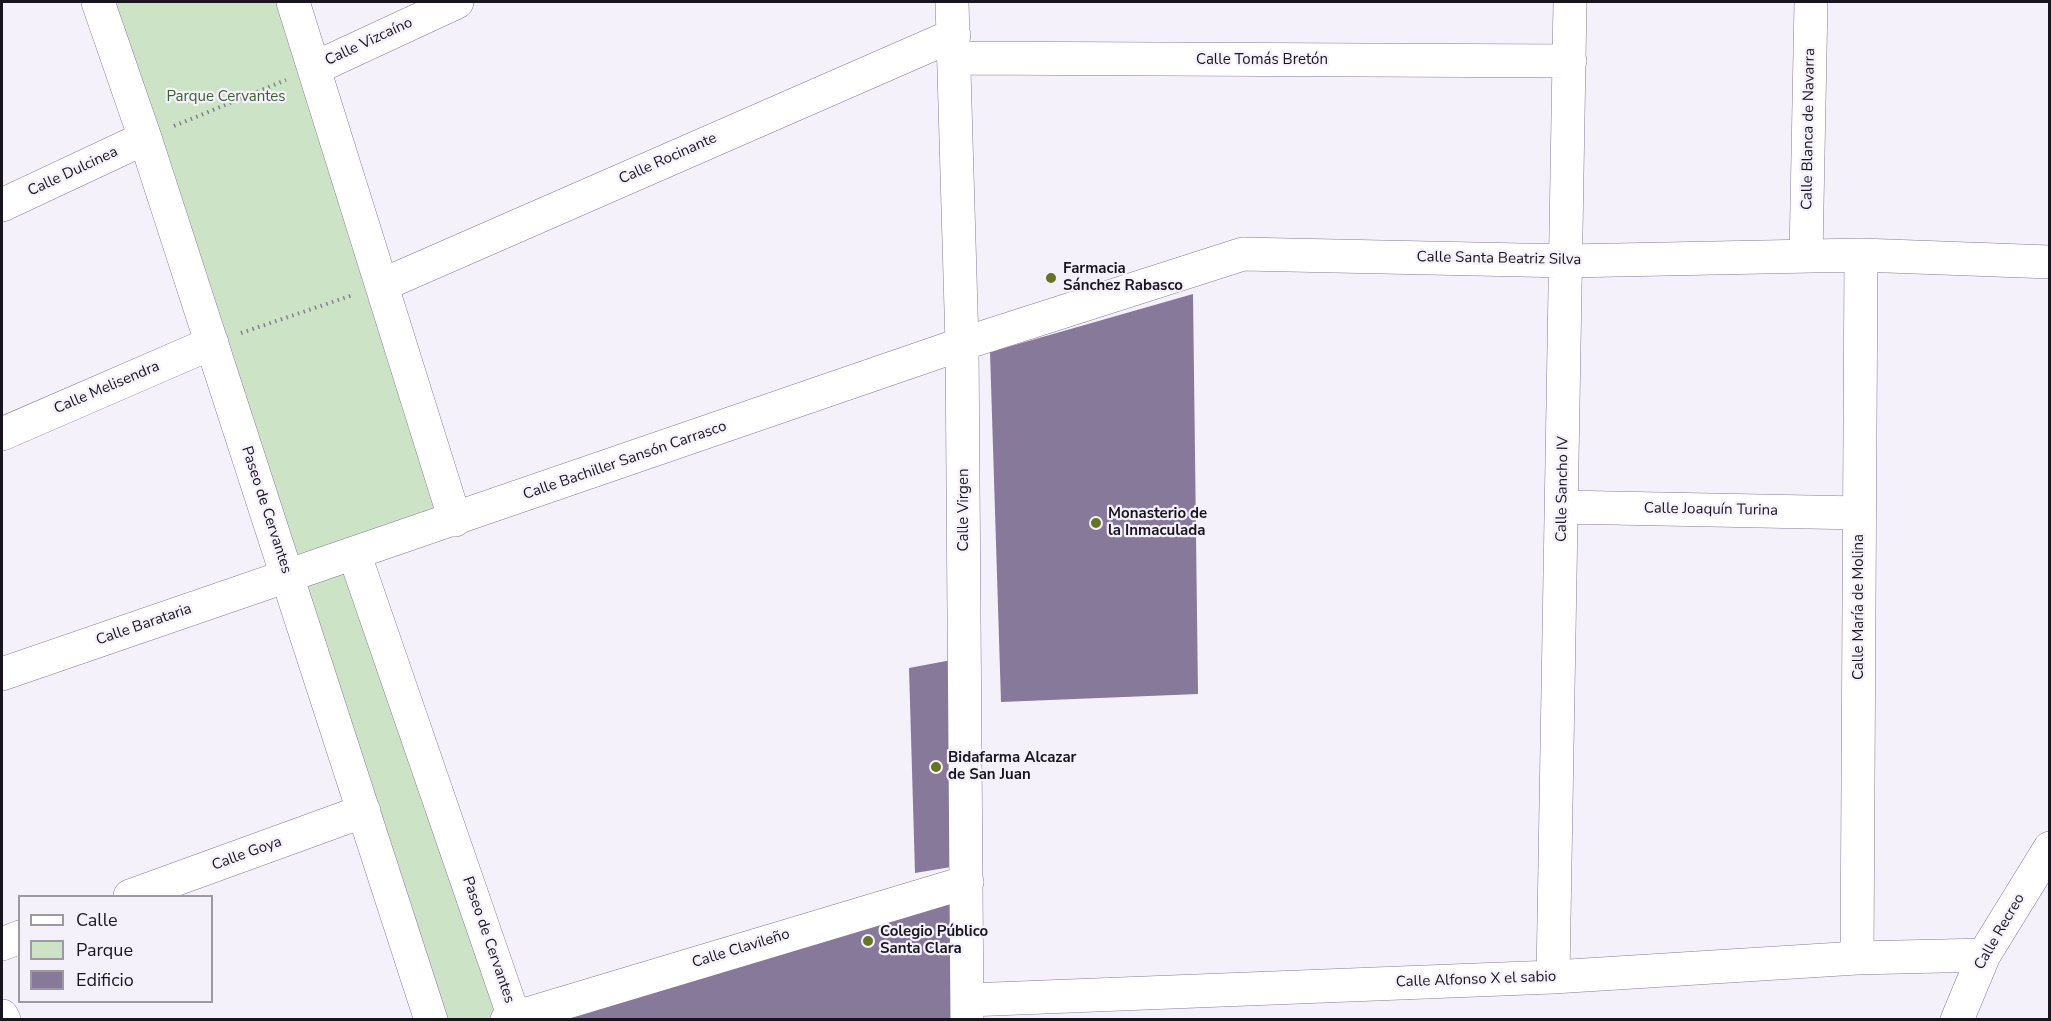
<!DOCTYPE html>
<meta charset="utf-8">
<style>
body{margin:0}
#map{position:relative;width:2051px;height:1021px;overflow:hidden;background:#f5f1fb;font-family:"Nunito Sans",sans-serif}
canvas{display:block}
.frame{position:absolute;inset:0;border:3px solid #19151e;pointer-events:none}
.legend{position:absolute;left:18px;top:895px;width:195px;height:108px;box-sizing:border-box;background:#f5f1fb;border:2px solid #9d99a3;margin:0;padding:8px 10px;list-style:none;font-size:18px;color:#19151e}
.legend li{display:flex;align-items:center;gap:12px;height:30px}
.legend b{width:30px;border:2px solid #9d99a3}
</style>
<div id="map">
<canvas width="2051" height="1021"></canvas>
<div class="frame"></div>
<ul class="legend">
<li><b style="height:8px;background:#fff"></b>Calle</li>
<li><b style="height:16px;background:#cce3c6"></b>Parque</li>
<li><b style="height:16px;background:#87799a"></b>Edificio</li>
</ul>
</div>
<script>
const c = document.querySelector('canvas').getContext('2d');
c.lineJoin = 'round';
function fill(path, color) { c.fillStyle = color; c.fill(path, 'evenodd'); }
const toPath = rows => new Path2D(rows.map(r => 'M' + r).join(''));
function stroke(path, color, width, dash) { c.strokeStyle = color; c.lineWidth = width; c.lineCap = dash ? 'butt' : 'round'; c.setLineDash(dash || []); c.stroke(path); }
function write(font, color, halo, rows, align = 'center') {
  c.font = font + ' "Nunito Sans",sans-serif'; c.lineWidth = 4.5; c.setLineDash([]); c.textBaseline = 'middle'; c.strokeStyle = halo; c.fillStyle = color; for (const [text, x, y, turn = 0] of rows) {
    c.save(); c.translate(x, y); c.rotate((+turn || 0) * Math.PI / 180); c.textAlign = isNaN(turn) ? turn : align; if (halo) c.strokeText(text, 0, 0); c.fillText(text, 0, 0); c.restore();
  }
}
const green = toPath([
 [102,2,286,2,458,510,292,565],
 [354,553,515,1019,431,1019,287,576]
]);
const building = toPath([
 [1193,294,1198,694,1001,702,990,352],
 [957,659,963,865,915,873,909,668],
 [967,882,965,1020,516,1020]
]);
const path = toPath([
 [174,126,286,80],
 [241,333,353,295]
]);
const street = toPath([
 [98,2,145,138,431,1020],
 [293,2,455,520],
 [952,2,962,344,967,1020],
 [955,58,1570,61],
 [315,68,457,2],
 [2,205,145,138],
 [1806,256,1811,2],
 [382,285,954,35],
 [2,434,212,343],
 [1562,507,1860,513],
 [354,553,515,1020],
 [2,674,962,344,1243,254,1568,261,1861,255,2050,262],
 [130,896,364,811],
 [2,944,20,937],
 [1857,958,1861,255],
 [1553,977,1570,2],
 [968,1000,1553,977,1857,958,1984,955],
 [2,1016,4,1020],
 [507,1020,967,882],
 [1957,1020,1984,955,2050,848]
]);
const markers = [
 [1051,278,6,"#657522"],
 [1096,523,6,"#657522"],
 [936,767,6,"#657522"],
 [868,941,6,"#657522"]
];
const streetNames = [
 ["Calle Vizcaíno",369,42,-25],
 ["Calle Tomás Bretón",1262,60],
 ["Calle Blanca de Navarra",1809,129,-89],
 ["Calle Rocinante",668,159,-24],
 ["Calle Dulcinea",73,172,-25],
 ["Calle Santa Beatriz Silva",1499,259,1],
 ["Calle Melisendra",107,388,-23],
 ["Calle Bachiller Sansón Carrasco",625,461,-19],
 ["Calle Sancho IV",1563,489,-89],
 ["Paseo de Cervantes",266,510,72],
 ["Calle Virgen",964,510,-90],
 ["Calle Joaquín Turina",1711,510,1],
 ["Calle María de Molina",1859,607,-90],
 ["Calle Barataria",144,625,-19],
 ["Calle Goya",247,854,-20],
 ["Calle Recreo",2000,932,-60],
 ["Paseo de Cervantes",488,940,71],
 ["Calle Clavileño",741,949,-17],
 ["Calle Alfonso X el sabio",1476,980,-2]
];
const parkNames = [
 ["Parque Cervantes",226,97]
];
const poiNames = [
 ["Farmacia",1063,269],
 ["Sánchez Rabasco",1063,286],
 ["Monasterio de",1108,514],
 ["la Inmaculada",1108,531],
 ["Bidafarma Alcazar",948,758],
 ["de San Juan",948,775],
 ["Colegio Público",880,932],
 ["Santa Clara",880,949]
];
fill(green, '#cce3c6');
fill(building, '#87799a');
stroke(street, '#857c93', 34);
stroke(path, '#85818a', 4, [1.5, 4.5]);
stroke(street, '#fff', 33);
for (const [x, y, r, color] of markers) { const dot = new Path2D(); dot.arc(x, y, r, 0, 2 * Math.PI); c.fillStyle = color; c.fill(dot); stroke(dot, '#f5f1fb', 2); }
write('15px', '#19151e', '#f5f1fb', streetNames);
write('15px', '#3c5f32', '#f5f1fb', parkNames);
write('bold 15px', '#19151e', '#f5f1fb', poiNames, 'left');
</script>
